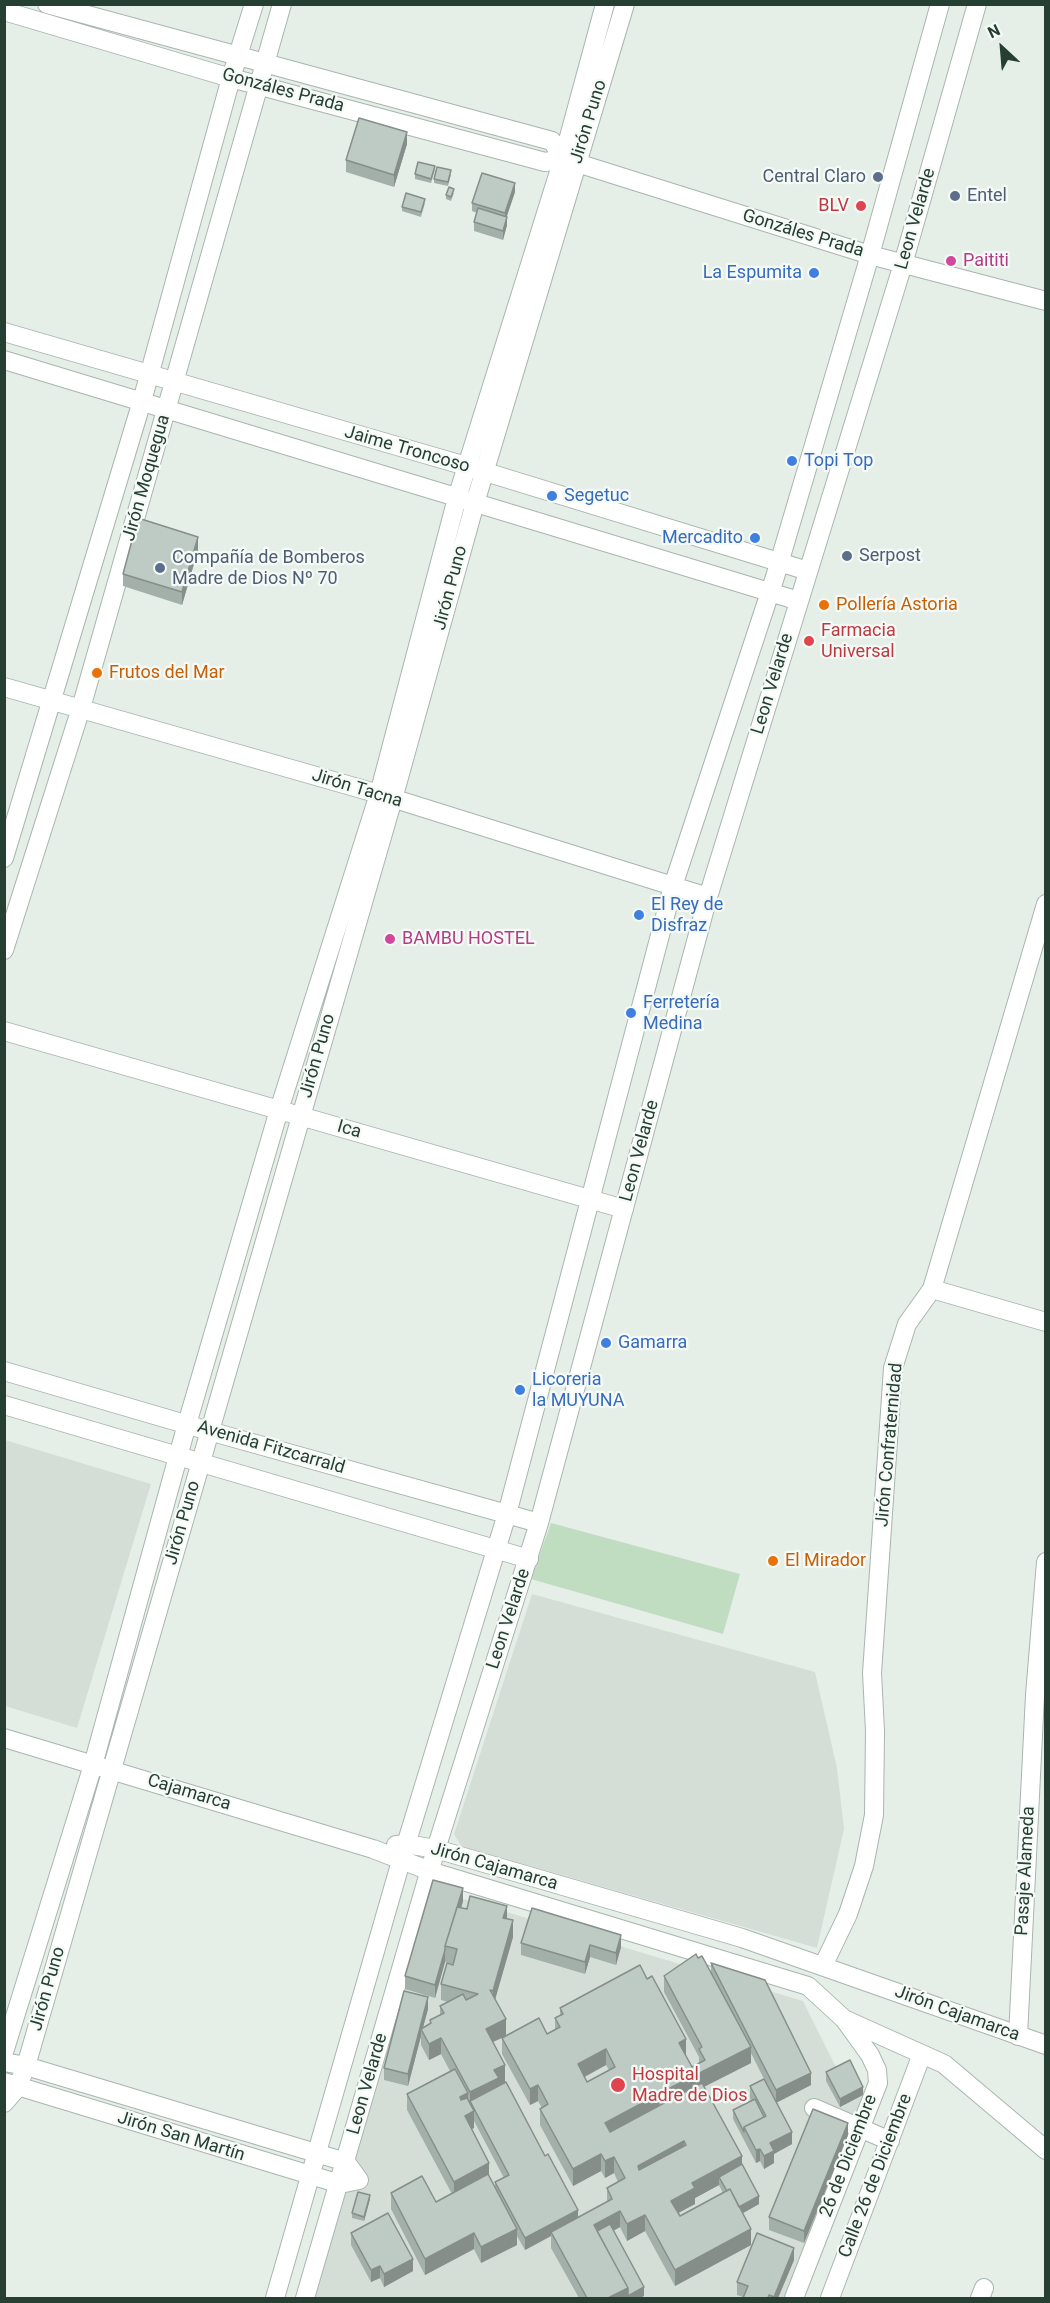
<!DOCTYPE html>
<meta charset="utf-8">
<style>
body{margin:0}
#map{position:relative;width:1050px;height:2303px;overflow:hidden;background:#e6eee8;font-family:Roboto,sans-serif}
canvas{display:block}
.frame{position:absolute;inset:0;border:6px solid #253f33;pointer-events:none}
.north{position:absolute;left:972px;top:18px;width:60px;height:60px;-webkit-text-stroke:4px #f6faf7;paint-order:stroke;rotate:334deg;font-size:16px;font-weight:700;line-height:24px;text-align:center;color:#253f33}
.north::after{content:'';display:block;margin:auto;width:21px;height:27px;background:#253f33;clip-path:polygon(50% 0,100% 100%,50% 72%,0 100%)}
</style>
<div id="map">
<canvas width="1050" height="2303"></canvas>
<div class="frame"></div>
<div class="north">N</div>
</div>
<script>
const c = document.querySelector('canvas').getContext('2d');
c.lineJoin = 'round';
function fill(path, color) { c.fillStyle = color; c.fill(path, 'evenodd'); }
const toPath = rows => new Path2D(rows.map(r => 'M' + r).join(''));
function stroke(path, color, width, dash) { c.strokeStyle = color; c.lineWidth = width; c.lineCap = dash ? 'butt' : 'round'; c.setLineDash(dash || []); c.stroke(path); }
function write(font, color, halo, rows, align = 'center') {
  c.font = font + ' Roboto,sans-serif'; c.lineWidth = 4.5; c.setLineDash([]); c.textBaseline = 'middle'; c.strokeStyle = halo; c.fillStyle = color; for (const [text, x, y, turn = 0] of rows) {
    c.save(); c.translate(x, y); c.rotate((+turn || 0) * Math.PI / 180); c.textAlign = isNaN(turn) ? turn : align; if (halo) c.strokeText(text, 0, 0); c.fillText(text, 0, 0); c.restore();
  }
}
const built = toPath([
 [5,1440,151,1484,77,1728,5,1706],
 [532,1594,815,1672,837,1768,844,1829,817,1948,461,1846,454,1834],
 [430,1889,803,2001,838,2071,851,2065,867,2097,785,2298,314,2298]
]);
const green = toPath([
 [551,1523,740,1574,723,1634,531,1579]
]);
const minor = toPath([
 [47,4,552,141,563,159],
 [4,11,231,78,545,162,563,159,577,163,870,255,1046,301],
 [4,332,466,466,808,571],
 [4,360,799,601],
 [4,687,379,794,708,897],
 [4,858,142,401,231,78,254,4],
 [4,950,81,708,282,4],
 [4,1031,624,1209],
 [932,1289,1046,1322],
 [4,1371,209,1431,539,1523],
 [4,1405,529,1559],
 [4,1738,373,1849,430,1871,808,1986,844,2019,870,2055,877,2070,878,2083,794,2298],
 [396,1845,406,1844,436,1849,742,1938,1046,2045],
 [823,1966,848,1914,864,1866,874,1815,875,1731,872,1673,893,1368,907,1324,932,1289,1046,904],
 [844,2019,944,2064,1046,2150],
 [1018,2036,1035,1695,1046,1562],
 [4,2052,93,1765,187,1424,279,1110,379,794,457,498,563,159,605,4],
 [4,2062,26,2066,346,2162,359,2180,340,2184,4,2082],
 [4,2103,17,2088,26,2066,393,799,475,503,625,4],
 [814,2108,890,2141],
 [275,2298,401,1861,507,1514,673,886,775,577,870,255,940,4],
 [305,2298,436,1849,539,1523,708,897,903,264,977,4],
 [830,2298,922,2054],
 [980,2298,984,2288]
]);
const wall = toPath([
 [407,144,394,187,346,172,346,160],
 [435,170,431,183,415,179,415,174],
 [451,175,448,186,434,183,434,179],
 [515,192,506,217,507,225,503,240,474,231,474,222,477,213,472,211,472,203],
 [454,193,451,201,446,199,446,195],
 [425,203,421,217,402,211,402,207],
 [198,550,182,605,123,586,123,574],
 [463,1901,461,1908,507,1919,513,1937,495,1999,506,2036,493,2042,505,2082,499,2085,578,2218,607,2202,607,2188,618,2182,614,2173,605,2178,601,2171,573,2186,540,2125,540,2109,542,2108,538,2101,530,2105,502,2054,502,2038,547,2034,555,2029,555,2018,560,2016,560,2008,686,2055,685,2056,692,2067,699,2063,699,2057,664,1992,664,1976,698,1958,711,1974,711,1963,811,2085,777,2102,792,2144,774,2154,774,2163,764,2169,760,2161,756,2163,733,2119,733,2110,751,2101,750,2098,750,2086,764,2079,751,2053,751,2063,704,2087,742,2164,759,2204,743,2213,751,2245,675,2286,645,2231,627,2241,620,2227,613,2231,644,2296,639,2298,579,2298,551,2248,551,2236,525,2250,517,2236,517,2245,481,2263,474,2249,425,2275,391,2209,391,2193,436,2202,452,2194,407,2110,407,2094,450,2071,441,2054,429,2060,421,2045,421,2036,408,2086,384,2080,384,2068,428,2009,423,2028,430,2024,430,2020,440,2015,440,2006,448,2002,441,2000,441,1984,453,1964,445,1962,435,1998,405,1989,405,1976],
 [606,2065,609,2070,587,2082,585,2077],
 [474,2121,504,2178,495,2182,495,2187,489,2176,471,2129,474,2128],
 [719,2185,723,2193,680,2216,678,2213,695,2204,695,2198],
 [532,1908,621,1947,616,1965,590,1957,585,1974,521,1955,521,1943],
 [826,2072,863,2095,840,2107,826,2081],
 [848,2135,804,2243,769,2230,769,2217],
 [370,2199,364,2221,352,2218,352,2213],
 [351,2233,413,2271,384,2287,380,2278,371,2282,351,2245],
 [794,2260,778,2298,743,2298,743,2297,737,2295,737,2282]
]);
const shadedWall = toPath([
 [407,132,407,144,394,187,394,175],
 [515,183,515,192,505,222,505,213],
 [507,217,507,225,503,240,503,231],
 [198,537,198,550,182,605,182,592],
 [463,1888,463,1901,450,1947,446,1946],
 [507,1906,507,1922,503,1918],
 [513,1920,513,1937,493,2007,493,1991],
 [621,1935,621,1947,616,1965,616,1953],
 [590,1945,590,1957,585,1974,585,1962],
 [445,1950,445,1962,435,1998,435,1985],
 [428,1997,428,2009,422,2031,421,2029,421,2036,408,2086,408,2074],
 [506,2019,506,2036,486,2045,486,2029],
 [441,2038,441,2054,429,2060,429,2044],
 [686,2039,686,2055,679,2060,679,2043],
 [751,2047,751,2063,670,2104,670,2088],
 [606,2049,606,2065,578,2080,578,2064],
 [505,2065,505,2082,499,2085,499,2094,470,2101,470,2109,470,2092,494,2070],
 [811,2073,811,2085,776,2103,776,2090],
 [538,2085,538,2101,530,2105,530,2089],
 [863,2087,863,2095,840,2107,840,2099],
 [468,2093,468,2109,460,2114,460,2097],
 [659,2094,659,2110,605,2139,605,2123],
 [474,2111,474,2128,465,2132,465,2116],
 [848,2123,848,2135,804,2243,804,2231],
 [792,2132,792,2144,774,2154,774,2163,764,2169,764,2156,770,2143],
 [684,2141,684,2158,638,2182,638,2166],
 [760,2149,760,2161,756,2163,756,2150],
 [601,2154,601,2171,573,2186,573,2169],
 [742,2156,742,2173,719,2177,719,2185,695,2198,695,2204,671,2217,671,2201,692,2183],
 [614,2157,614,2173,605,2178,605,2161],
 [489,2163,489,2179,454,2198,454,2182],
 [370,2195,370,2199,364,2221,364,2217],
 [759,2196,759,2204,736,2217,736,2208],
 [578,2210,578,2222,551,2232,551,2236,525,2250,525,2238],
 [620,2211,620,2227,598,2239,594,2225],
 [645,2215,645,2231,627,2241,627,2224],
 [517,2229,517,2245,481,2263,481,2247],
 [751,2229,751,2245,675,2286,675,2270],
 [474,2233,474,2249,425,2275,425,2259],
 [794,2248,794,2260,778,2298,774,2298],
 [413,2259,413,2271,384,2287,384,2274],
 [380,2266,380,2278,371,2282,371,2270],
 [644,2287,644,2296,639,2298,608,2298,628,2288]
]);
const building = toPath([
 [359,118,407,132,394,175,346,160,359,118],
 [418,162,435,166,431,179,415,174,418,162],
 [437,167,451,170,448,182,434,179,437,167],
 [482,173,515,183,505,213,472,203,482,173],
 [449,187,454,189,451,197,446,195,449,187],
 [406,193,425,199,421,212,402,207,406,193],
 [478,208,507,217,503,231,474,222,478,208],
 [138,518,198,537,182,592,123,574,138,518],
 [433,1880,463,1888,445,1946,445,1950,435,1985,405,1976,433,1880],
 [470,1896,507,1906,503,1918,513,1920,493,1991,490,1990,506,2019,486,2029,505,2065,494,2070,499,2078,470,2092,441,2038,429,2044,421,2029,431,2023,430,2020,444,2013,440,2006,463,1994,466,2000,478,1994,441,1984,447,1963,453,1965,457,1949,445,1946,457,1907,467,1909,470,1896],
 [532,1908,621,1935,616,1953,590,1945,585,1962,521,1943,532,1908],
 [696,1954,698,1958,702,1956,751,2047,670,2088,675,2097,702,2083,742,2156,692,2183,695,2188,671,2201,680,2216,730,2189,751,2229,675,2270,645,2215,627,2224,620,2211,594,2225,628,2288,608,2298,587,2298,551,2232,612,2199,607,2188,625,2178,614,2157,605,2161,601,2154,573,2169,540,2109,548,2104,538,2085,530,2089,502,2038,539,2018,547,2034,560,2027,555,2018,563,2014,560,2008,640,1965,647,1979,652,1976,686,2039,679,2043,692,2067,705,2060,699,2049,702,2047,664,1976,696,1954],
 [606,2049,615,2067,587,2082,578,2064,606,2049],
 [659,2094,664,2103,610,2132,605,2123,659,2094],
 [684,2141,686,2145,639,2170,638,2166,684,2141],
 [711,1963,765,1980,811,2073,776,2090,711,1963],
 [404,1991,428,1997,408,2074,384,2068,404,1991],
 [850,2060,863,2087,840,2099,826,2072,850,2060],
 [455,2069,468,2093,460,2097,461,2100,467,2098,474,2111,465,2116,489,2163,454,2182,407,2094,455,2069],
 [764,2079,792,2132,770,2143,774,2151,764,2156,760,2149,756,2150,744,2127,766,2116,750,2086,764,2079],
 [506,2082,545,2156,548,2154,578,2210,525,2238,495,2182,509,2175,470,2101,506,2082],
 [755,2099,764,2117,744,2127,744,2132,733,2110,755,2099],
 [813,2109,848,2123,804,2231,769,2217,813,2109],
 [742,2164,759,2196,739,2207,730,2189,727,2191,719,2177,742,2164],
 [488,2174,517,2229,481,2247,474,2233,425,2259,391,2193,422,2176,436,2202,488,2174],
 [358,2192,370,2195,364,2217,352,2213,358,2192],
 [388,2213,413,2259,384,2274,380,2266,371,2270,351,2233,388,2213],
 [610,2224,644,2287,628,2296,628,2288,597,2231,610,2224],
 [757,2233,794,2248,774,2297,769,2295,768,2298,743,2298,748,2286,737,2282,757,2233]
]);
const markers = [
 [878,177,6,"#5c6f8a"],
 [955,196,6,"#5c6f8a"],
 [861,206,6,"#e0444e"],
 [951,261,6,"#d1479c"],
 [814,273,6,"#3f7fe0"],
 [792,461,6,"#3f7fe0"],
 [552,496,6,"#3f7fe0"],
 [755,538,6,"#3f7fe0"],
 [847,556,6,"#5c6f8a"],
 [160,568,6,"#5c6f8a"],
 [824,605,6,"#e8710a"],
 [809,641,6,"#e0444e"],
 [97,673,6,"#e8710a"],
 [639,915,6,"#3f7fe0"],
 [390,939,6,"#d1479c"],
 [631,1013,6,"#3f7fe0"],
 [606,1343,6,"#3f7fe0"],
 [520,1390,6,"#3f7fe0"],
 [773,1561,6,"#e8710a"],
 [618,2085,8,"#e0444e"]
];
const streetNames = [
 ["Gonzáles Prada",283,91,15],
 ["Jirón Puno",589,122,-73],
 ["Leon Velarde",916,219,-74],
 ["Gonzáles Prada",803,234,17],
 ["Jaime Troncoso",407,450,16],
 ["Jirón Moquegua",147,478,-74],
 ["Jirón Puno",451,588,-75],
 ["Leon Velarde",773,684,-73],
 ["Jirón Tacna",357,789,17],
 ["Jirón Puno",318,1056,-74],
 ["Ica",349,1130,16],
 ["Leon Velarde",640,1151,-75],
 ["Jirón Confraternidad",890,1445,-85],
 ["Avenida Fitzcarrald",271,1448,16],
 ["Jirón Puno",183,1523,-74],
 ["Leon Velarde",509,1619,-72],
 ["Cajamarca",189,1793,17],
 ["Jirón Cajamarca",494,1867,16],
 ["Pasaje Alameda",1026,1871,-87],
 ["Jirón Puno",48,1989,-74],
 ["Jirón Cajamarca",957,2014,20],
 ["Leon Velarde",368,2084,-74],
 ["Jirón San Martín",181,2137,17],
 ["26 de Diciembre",849,2156,-69],
 ["Calle 26 de Diciembre",876,2176,-69]
];
const serviceNames = [
 ["Central Claro",866,177,"right"],
 ["Entel",967,196],
 ["Serpost",859,556],
 ["Compañía de Bomberos",172,558],
 ["Madre de Dios Nº 70",172,579]
];
const healthNames = [
 ["BLV",849,206,"right"],
 ["Farmacia",821,631],
 ["Universal",821,652],
 ["Hospital",632,2075],
 ["Madre de Dios",632,2096]
];
const hotelNames = [
 ["Paititi",963,261],
 ["BAMBU HOSTEL",402,939]
];
const shopNames = [
 ["La Espumita",802,273,"right"],
 ["Topi Top",804,461],
 ["Segetuc",564,496],
 ["Mercadito",743,538,"right"],
 ["El Rey de",651,905],
 ["Disfraz",651,926],
 ["Ferretería",643,1003],
 ["Medina",643,1024],
 ["Gamarra",618,1343],
 ["Licoreria",532,1380],
 ["la MUYUNA",532,1401]
];
const foodNames = [
 ["Pollería Astoria",836,605],
 ["Frutos del Mar",109,673],
 ["El Mirador",785,1561]
];
fill(built, '#d4ded7');
fill(green, '#c0ddc2');
stroke(minor, '#a8b6ae', 20);
stroke(minor, '#fff', 18);
fill(wall, '#a3afa9');
fill(shadedWall, '#858e89');
fill(building, '#becbc4');
stroke(building, '#858e89', 1.5);
for (const [x, y, r, color] of markers) { const dot = new Path2D(); dot.arc(x, y, r, 0, 2 * Math.PI); c.fillStyle = color; c.fill(dot); stroke(dot, '#f6faf7', 2); }
write('18px', '#253f33', '#f6faf7', streetNames);
write('18px', '#4e5e75', '#f6faf7', serviceNames, 'left');
write('18px', '#be3a42', '#f6faf7', healthNames, 'left');
write('18px', '#b23c85', '#f6faf7', hotelNames, 'left');
write('18px', '#366cbe', '#f6faf7', shopNames, 'left');
write('18px', '#c56008', '#f6faf7', foodNames, 'left');
</script>
